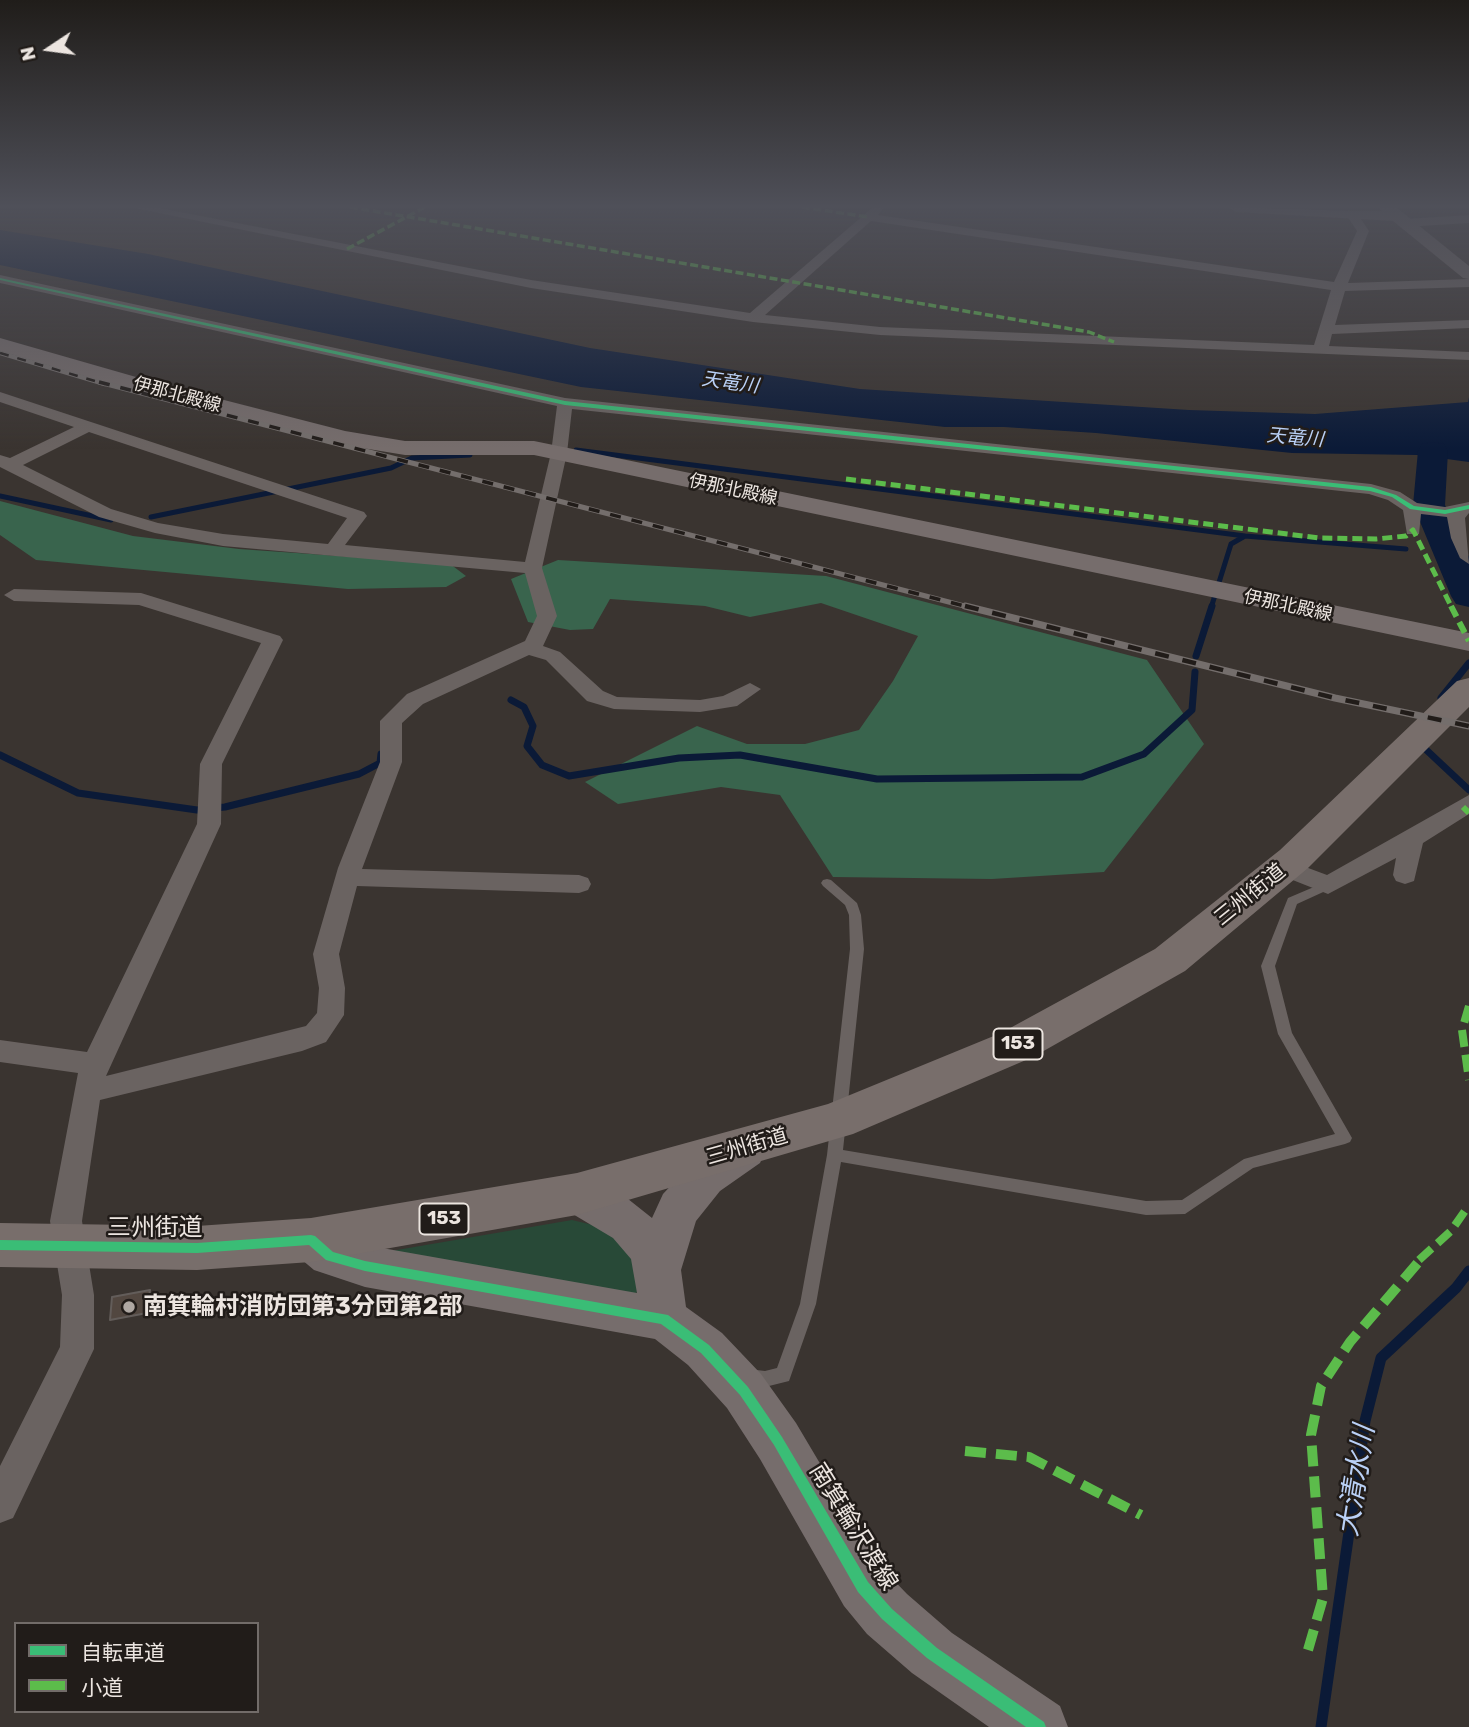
<!DOCTYPE html>
<meta charset="utf-8">
<style>
body{margin:0}
#map{position:relative;width:1469px;height:1727px;overflow:hidden;background:#3a3430;font-family:Rubik,"Noto Sans JP",sans-serif}
canvas{display:block}
.legend{position:absolute;left:14px;top:1622px;width:245px;height:91px;box-sizing:border-box;background:#211c19;border:2px solid #726c69;margin:0;padding:9px 12px;list-style:none;font-size:21px;color:#ece5e0}
.legend li{display:flex;align-items:center;gap:14px;height:35px}
.legend b{width:35px;border:2px solid #726c69}
.north{position:absolute;left:14px;top:14px;width:70px;height:70px;-webkit-text-stroke:5px #211c19;paint-order:stroke;rotate:257deg;font-size:19px;font-weight:700;line-height:28px;text-align:center;color:#ece5e0}
.north::after{content:'';display:block;margin:auto;width:24px;height:32px;background:#ece5e0;clip-path:polygon(50% 0,100% 100%,50% 72%,0 100%)}
</style>
<div id="map">
<canvas width="1469" height="1727"></canvas>
<ul class="legend">
<li><b style="height:9px;background:#3abd76"></b>自転車道</li>
<li><b style="height:9px;background:#5cbc4b"></b>小道</li>
</ul>
<div class="north">N</div>
</div>
<script>
const c = document.querySelector('canvas').getContext('2d');
c.lineJoin = 'round';
function fill(path, color) { c.fillStyle = color; c.fill(path, 'evenodd'); }
const toPath = rows => new Path2D(rows.map(r => 'M' + r).join(''));
function stroke(path, color, width, dash) { c.strokeStyle = color; c.lineWidth = width; c.lineCap = dash ? 'butt' : 'round'; c.setLineDash(dash || []); c.stroke(path); }
function write(font, color, halo, rows, align = 'center') {
  c.font = font + ' Rubik,"Noto Sans JP",sans-serif'; c.lineWidth = 5; c.setLineDash([]); c.textBaseline = 'middle'; c.strokeStyle = halo; c.fillStyle = color; for (const [text, x, y, turn = 0] of rows) {
    c.save(); c.translate(x, y); c.rotate((+turn || 0) * Math.PI / 180); c.textAlign = isNaN(turn) ? turn : align; if (halo) c.strokeText(text, 0, 0); c.fillText(text, 0, 0); c.restore();
  }
}
const green = toPath([
 [572,1220,601,1227,633,1253,641,1289,629,1298,391,1251]
]);
const forest = toPath([
 [0,501,133,536,239,549,368,558,437,554,466,576,446,587,348,589,36,560,0,535],
 [558,560,826,576,1147,660,1204,744,1104,872,992,879,833,877,780,795,721,787,618,804,585,782,697,726,747,744,805,744,859,730,893,681,918,636,821,603,750,617,705,606,610,599,593,629,570,630,528,622,511,579]
]);
const water = toPath([
 [0,230,148,254,590,348,860,389,1189,410,1315,414,1468,402,1469,397,1469,462,1417,455,1292,453,1096,433,1004,427,945,427,581,387,0,265]
]);
const streamFar2 = toPath([
 [576,450,1245,536],
 [0,496,111,520],
 [151,517,391,468,412,458,470,455],
 [1438,550,1447,551],
 [1211,608,1231,544,1245,536,1406,549]
]);
const streamFar1 = toPath([
 [1196,656,1212,606],
 [1441,698,1469,663],
 [511,700,524,707,533,726,527,746,542,765,569,776,679,758,740,755,877,779,1082,777,1144,754,1192,710,1195,672],
 [1420,744,1469,790],
 [0,755,78,793,197,810,225,807,359,774,380,763,381,754]
]);
const stream = toPath([
 [1321,1727,1365,1421,1381,1358,1456,1288,1469,1271]
]);
const river = toPath([
 [1433,442,1444,444,1448,451,1445,505,1469,557,1469,607,1456,604,1451,596,1413,505,1418,451,1422,444,1433,442]
]);
const building = toPath([
 [150,1290,147,1313,110,1320,112,1297,150,1290]
]);
const service = toPath([
 [827,879,831,880,857,903,861,915,864,949,843,1150,1146,1201,1182,1200,1244,1159,1335,1134,1278,1034,1261,966,1288,898,1328,881,1332,882,1334,885,1332,888,1297,904,1275,966,1292,1033,1352,1138,1350,1142,1345,1144,1253,1168,1185,1214,1146,1215,841,1162,816,1304,789,1381,765,1387,742,1383,739,1377,742,1371,748,1369,765,1371,777,1368,800,1304,827,1155,850,949,849,915,845,905,823,886,821,883,823,880,827,879]
]);
const minor = toPath([
 [129,207,155,207,531,280,750,313,873,207,884,207,878,215,1334,282,1357,231,1347,216,1353,212,1357,213,1369,231,1348,283,1469,279,1469,287,1345,291,1335,325,1469,320,1469,328,1332,334,1329,346,1469,352,1469,360,880,335,753,322,531,288,129,207],
 [871,221,1331,290,1314,345,880,327,765,315,871,221],
 [1469,215,1469,223,1405,227,1399,223,1405,219,1469,215],
 [0,275,565,398,1371,484,1400,492,1417,503,1445,507,1469,502,1469,513,1465,518,1469,564,1460,558,1451,538,1447,517,1421,514,1419,534,1407,534,1403,510,1388,500,1369,494,572,409,567,453,542,568,557,616,543,646,560,652,603,691,617,697,700,700,723,696,750,683,761,689,737,706,700,712,614,709,587,701,546,660,529,655,423,704,402,723,402,762,362,869,579,875,588,878,591,884,588,890,579,893,357,886,339,954,345,988,344,1015,326,1042,302,1051,100,1100,82,1221,94,1295,94,1349,13,1518,0,1523,0,1466,60,1347,62,1295,50,1221,78,1073,0,1062,0,1040,87,1052,197,824,200,764,261,643,139,605,14,601,4,595,14,589,141,593,280,636,283,640,222,764,221,824,106,1076,306,1026,317,1013,319,988,313,954,338,868,380,762,380,721,407,694,525,641,537,616,525,573,223,546,155,533,99,517,0,467,0,455,10,458,74,427,0,402,0,392,364,512,367,516,345,545,525,562,551,453,557,406,0,283,0,275],
 [89,432,347,518,328,544,223,534,158,523,111,509,23,465,89,432],
 [1469,795,1469,814,1423,843,1414,881,1405,884,1396,881,1393,875,1396,858,1328,894,1275,873,1272,867,1275,861,1284,859,1327,875,1469,795]
]);
const tertiary = toPath([
 [1228,207,1353,211,1382,211,1378,207,1396,207,1469,266,1469,279,1463,278,1393,221,1236,212,1228,207]
]);
const secondary = toPath([
 [0,338,150,381,345,431,405,441,534,441,1469,633,1469,651,534,455,405,455,344,445,134,391,0,351,0,338],
 [745,1132,760,1137,766,1150,760,1163,720,1191,696,1221,681,1270,686,1307,722,1333,761,1374,796,1423,882,1568,907,1594,952,1633,1060,1706,1068,1727,989,1727,912,1673,867,1634,844,1606,760,1459,727,1408,688,1365,655,1339,365,1287,314,1270,295,1254,288,1240,295,1226,311,1220,327,1226,343,1239,365,1245,637,1293,631,1259,613,1238,561,1207,555,1194,561,1181,577,1175,593,1181,623,1195,652,1218,663,1194,690,1165,730,1137,745,1132]
]);
const trunk = toPath([
 [1469,678,1469,707,1308,868,1185,971,1033,1057,853,1134,577,1215,311,1262,197,1270,0,1267,0,1223,197,1226,311,1218,577,1173,828,1104,1001,1033,1155,949,1280,850,1457,681,1469,678]
]);
const railFar2 = toPath([
 [0,353,105,384]
]);
const railFar1 = toPath([
 [99,382,972,608]
]);
const rail = toPath([
 [965,606,1335,698,1469,726]
]);
const quietFar4 = toPath([
 [350,207,1089,332,1114,342],
 [802,207,868,217],
 [347,249,425,207]
]);
const quietFar3 = toPath([
 [846,479,1319,538,1376,539,1406,536,1413,530,1452,608]
]);
const quietFar2 = toPath([
 [1451,606,1469,641],
 [1463,807,1469,813]
]);
const quietFar1 = toPath([
 [1469,1006,1462,1030,1469,1080],
 [1419,1260,1451,1231,1469,1205]
]);
const quiet = toPath([
 [965,1451,1029,1457,1141,1515],
 [1308,1650,1323,1598,1311,1435,1321,1386,1350,1342,1421,1259]
]);
const cycleway = toPath([
 [0,278,565,401,1371,487,1396,495,1414,506,1445,510,1469,505,1469,509,1445,514,1410,509,1392,497,1370,491,565,405,0,280,0,278],
 [311,1235,315,1236,333,1252,365,1261,668,1315,709,1345,748,1387,782,1437,868,1582,892,1609,937,1648,1044,1722,1046,1727,1026,1727,927,1658,882,1619,858,1592,774,1445,740,1395,701,1353,661,1324,365,1271,326,1260,309,1245,197,1253,0,1250,0,1240,197,1243,311,1235]
]);
const markers = [
 [129,1307,7,"#aea7a2"]
];
const farStreetnames = [
 ["伊那北殿線",177,395,15],
 ["伊那北殿線",733,490,12],
 ["伊那北殿線",1288,606,12]
];
const farWaternames = [
 ["天竜川",730,383,8],
 ["天竜川",1295,438,5]
];
const shields = [
 [1018,1044,49],
 [444,1219,49]
];
const shieldNames = [
 ["153",1018,1044],
 ["153",444,1219]
];
const streetNames = [
 ["三州街道",1250,895,-39],
 ["三州街道",747,1147,-16]
];
const nearStreetnames = [
 ["三州街道",155,1228],
 ["南箕輪沢渡線",853,1527,58]
];
const nearPoinames = [
 ["南箕輪村消防団第3分団第2部",143,1307]
];
const nearWaternames = [
 ["大清水川",1357,1481,-81]
];
fill(green, '#284937');
fill(forest, '#39644d');
fill(water, '#0b1a37');
stroke(streamFar2, '#0b1a37', 5);
stroke(streamFar1, '#0b1a37', 7);
stroke(stream, '#0b1a37', 11);
fill(river, '#0b1a37');
fill(building, '#524740');
stroke(building, '#635d5a', 2);
fill(service, '#6a6361');
fill(minor, '#6a6361');
fill(tertiary, '#6a6361');
fill(secondary, '#766d6c');
fill(trunk, '#786e6b');
stroke(railFar2, '#746e6c', 4.5);
stroke(railFar1, '#746e6c', 5);
stroke(rail, '#746e6c', 7);
stroke(railFar2, '#211c19', 2.5, [9]);
stroke(railFar1, '#211c19', 3.5, [11]);
stroke(rail, '#211c19', 4.5, [14]);
stroke(quietFar4, '#5cbc4b', 3.5, [8, 3.5]);
stroke(quietFar3, '#5cbc4b', 5, [10, 5]);
stroke(quietFar2, '#5cbc4b', 6, [12, 6]);
stroke(quietFar1, '#5cbc4b', 8, [17, 8]);
stroke(quiet, '#5cbc4b', 10, [21, 10]);
fill(cycleway, '#3abd76');
const sky = c.createLinearGradient(0, 0, 0, 449);
sky.addColorStop(0, '#201d1a');
sky.addColorStop(0.46, '#4f5059');
sky.addColorStop(1, '#4f505900');
c.fillStyle = sky;
c.fillRect(0, 0, 1469, 449);
for (const [x, y, r, color] of markers) { const dot = new Path2D(); dot.arc(x, y, r, 0, 2 * Math.PI); c.fillStyle = color; c.fill(dot); stroke(dot, '#211c19', 2.5); }
write('18px', '#ece5e0', '#211c19', farStreetnames);
write('italic 19px', '#b9d0f6', '#211c19', farWaternames);
for (const [x, y, w] of shields) { const box = new Path2D(); box.roundRect(x - w / 2, y - 15.5, w, 31, 5); c.fillStyle = '#211c19'; c.fill(box); stroke(box, '#ece5e0', 2); }
write('bold 19px', '#ece5e0', null, shieldNames);
write('21px', '#ece5e0', '#211c19', streetNames);
write('24px', '#ece5e0', '#211c19', nearStreetnames);
write('bold 24px', '#ece5e0', '#211c19', nearPoinames, 'left');
write('italic 28px', '#b9d0f6', '#211c19', nearWaternames);
</script>
